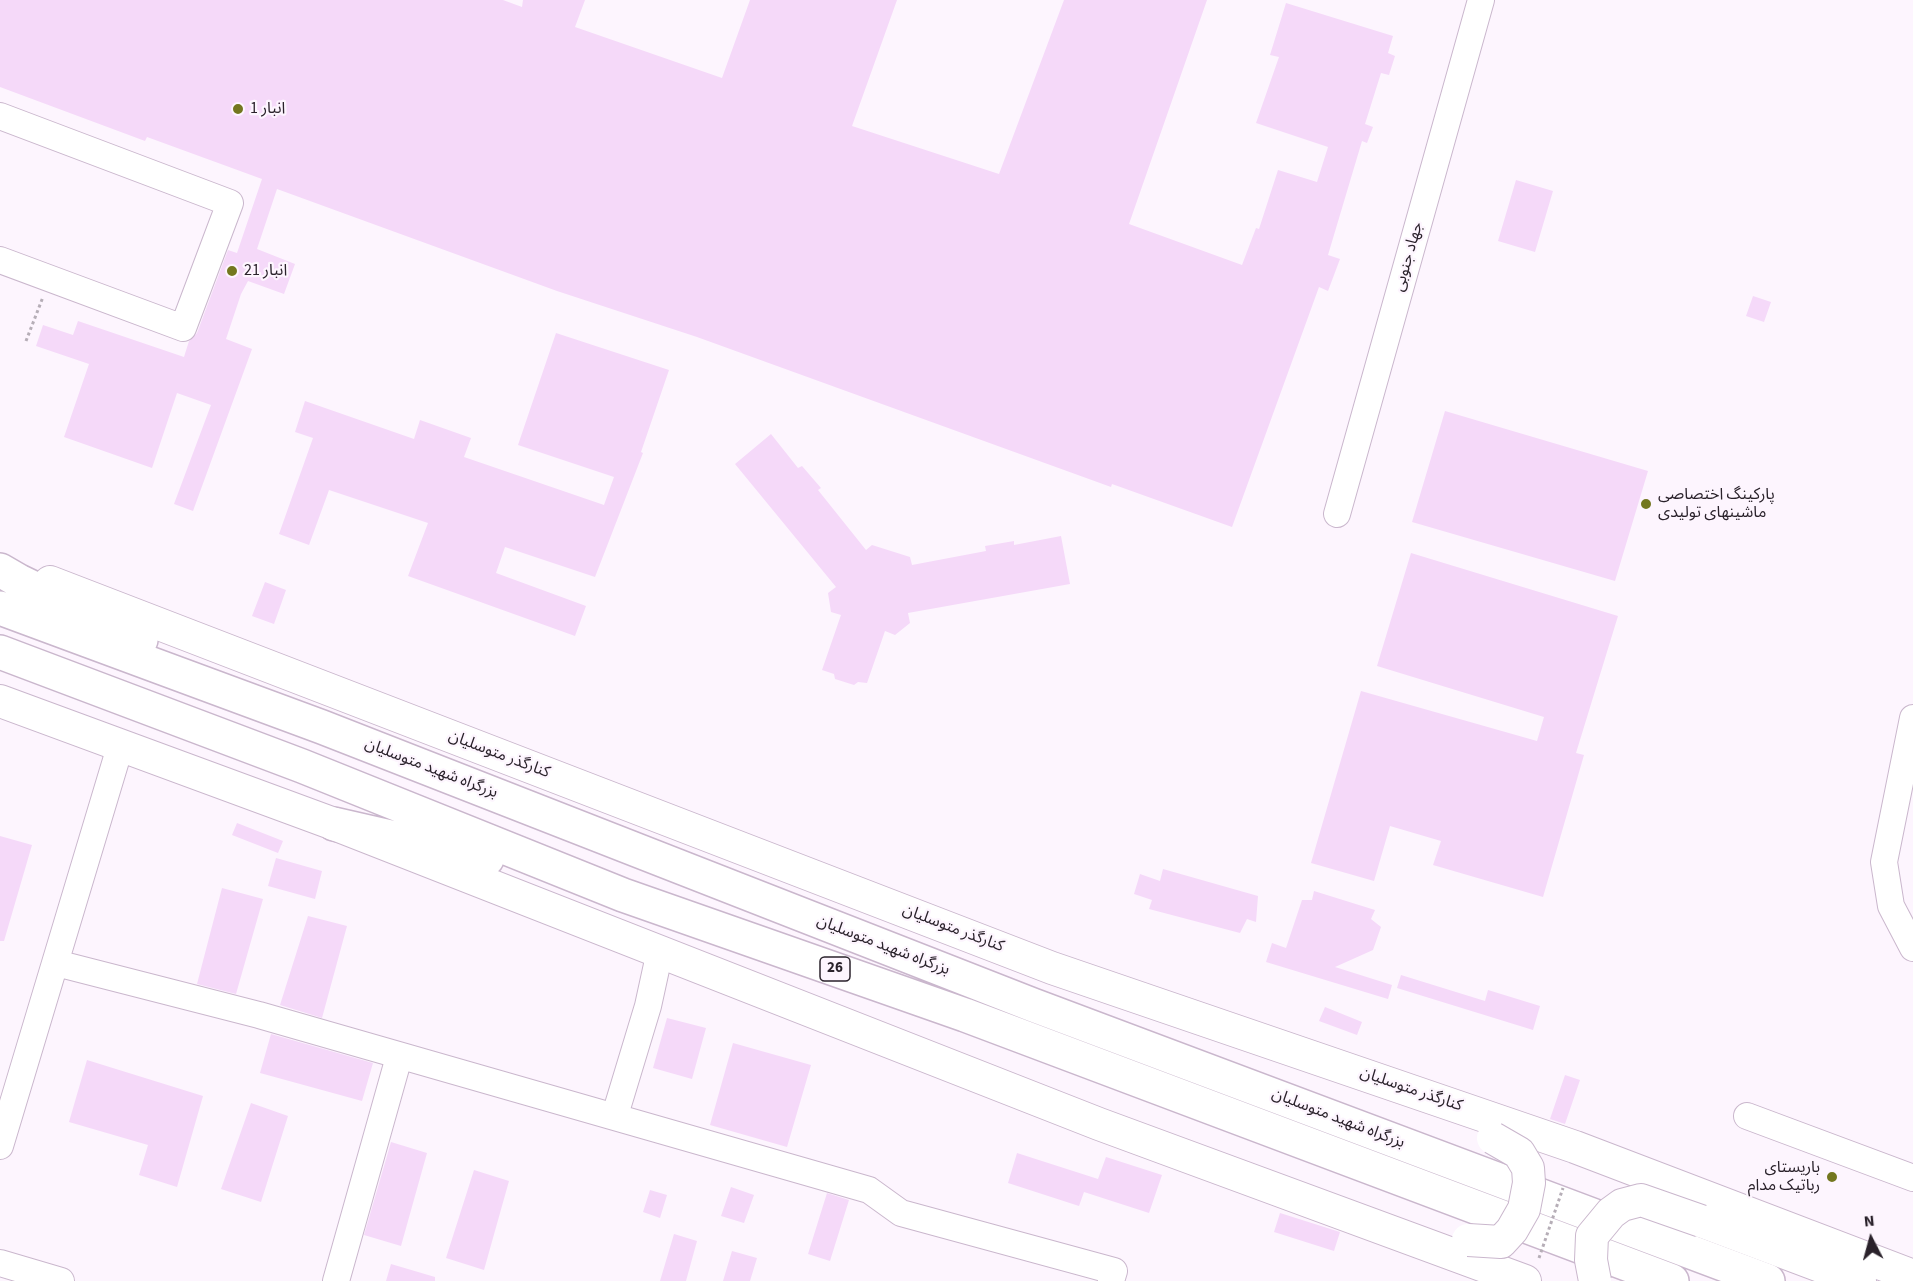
<!DOCTYPE html>
<meta charset="utf-8">
<style>
body{margin:0}
#map{position:relative;width:1913px;height:1281px;overflow:hidden;background:#fdf5fe;font-family:"Source Sans 3",sans-serif}
canvas{display:block}
.north{position:absolute;left:1841px;top:1209px;width:60px;height:60px;-webkit-text-stroke:4px #fdf5fe;paint-order:stroke;rotate:354deg;font-size:16px;font-weight:700;line-height:24px;text-align:center;color:#2a222b}
.north::after{content:'';display:block;margin:auto;width:21px;height:27px;background:#2a222b;clip-path:polygon(50% 0,100% 100%,50% 72%,0 100%)}
</style>
<div id="map">
<canvas width="1913" height="1281"></canvas>
<div class="north">N</div>
</div>
<script>
const c = document.querySelector('canvas').getContext('2d');
c.lineJoin = 'round';
function fill(path, color) { c.fillStyle = color; c.fill(path, 'evenodd'); }
const toPath = rows => new Path2D(rows.map(r => 'M' + r).join(''));
function stroke(path, color, width, dash) { c.strokeStyle = color; c.lineWidth = width; c.lineCap = dash ? 'butt' : 'round'; c.setLineDash(dash || []); c.stroke(path); }
function write(font, color, halo, rows, align = 'center') {
  c.font = font + ' "Source Sans 3","Noto Sans Arabic",sans-serif'; c.lineWidth = 4.5; c.setLineDash([]); c.textBaseline = 'middle'; c.strokeStyle = halo; c.fillStyle = color; for (const [text, x, y, turn = 0] of rows) {
    c.save(); c.translate(x, y); c.rotate((+turn || 0) * Math.PI / 180); c.textAlign = isNaN(turn) ? turn : align; if (halo) c.strokeText(text, 0, 0); c.fillText(text, 0, 0); c.restore();
  }
}
const building = toPath([
 [0,0,503,0,522,7,523,0,585,0,575,27,722,78,750,0,897,0,852,126,999,174,1064,0,1207,0,1129,224,1242,265,1256,228,1259,229,1278,170,1317,182,1328,147,1256,123,1279,57,1270,55,1286,3,1393,36,1388,53,1395,56,1389,75,1381,73,1365,124,1373,127,1367,143,1362,141,1328,255,1340,259,1328,291,1319,287,1232,527,1112,484,1111,487,697,337,557,291,277,189,257,249,295,264,284,294,248,281,241,294,226,339,252,349,193,511,174,504,211,405,177,393,152,468,64,437,89,364,36,346,43,325,73,335,78,321,184,357,189,341,197,333,228,250,237,253,262,179,147,137,145,141,0,87],
 [1516,180,1553,191,1535,252,1498,241],
 [1753,296,1771,302,1764,322,1746,316],
 [556,333,669,370,641,452,643,453,595,577,505,547,496,573,586,606,575,636,408,576,428,523,329,490,309,545,279,534,313,438,295,432,305,401,414,439,420,420,471,438,464,457,604,505,614,477,518,445],
 [1445,411,1648,471,1615,581,1412,522],
 [771,434,798,468,802,466,821,488,818,490,866,550,872,545,910,557,912,565,986,551,985,546,1014,541,1014,545,1061,536,1070,584,908,613,910,623,895,635,885,631,867,683,858,682,854,685,835,679,834,674,822,670,841,615,831,612,828,593,836,587,735,464],
 [1411,553,1618,616,1576,753,1584,755,1543,897,1433,865,1441,841,1390,826,1374,881,1311,863,1361,691,1537,741,1544,717,1377,666],
 [265,582,286,590,274,624,252,616],
 [237,823,283,841,278,853,232,835],
 [0,836,32,845,4,941,0,941],
 [276,858,322,871,315,899,268,886],
 [1163,869,1258,896,1256,922,1247,919,1240,933,1149,909,1152,900,1134,894,1140,874,1160,881],
 [222,888,263,899,236,994,197,984],
 [1314,891,1375,910,1371,919,1381,927,1373,950,1335,967,1392,985,1388,999,1266,962,1272,943,1286,948,1302,900,1312,900],
 [308,916,347,926,322,1018,280,1005],
 [1401,975,1485,1001,1488,990,1540,1006,1533,1030,1397,988],
 [1325,1007,1362,1022,1357,1035,1319,1021],
 [667,1018,706,1028,692,1079,653,1068],
 [271,1034,373,1063,362,1101,260,1073],
 [733,1043,811,1065,787,1147,710,1125],
 [87,1060,203,1096,177,1187,139,1175,148,1145,69,1122],
 [1565,1075,1580,1080,1565,1124,1550,1119],
 [251,1103,288,1116,261,1202,221,1189],
 [391,1142,427,1153,401,1246,364,1235],
 [1017,1153,1098,1179,1106,1157,1162,1175,1149,1213,1084,1192,1079,1206,1008,1183],
 [474,1170,509,1181,484,1270,446,1258],
 [731,1187,754,1195,744,1223,721,1216],
 [650,1190,667,1195,660,1218,643,1212],
 [827,1193,849,1200,830,1261,808,1254],
 [1280,1213,1340,1232,1334,1251,1274,1232],
 [674,1234,697,1241,686,1281,660,1281],
 [732,1251,757,1258,750,1281,723,1281],
 [391,1264,435,1277,435,1281,386,1281]
]);
const path = toPath([
 [26,341,43,297]
]);
const minor = toPath([
 [0,116,230,203,183,328,0,260],
 [1337,514,1481,0],
 [1913,718,1884,862,1891,906,1913,948],
 [56,963,259,1015,869,1190,901,1213,1114,1271,1111,1281],
 [615,1115,648,1006,660,951],
 [1747,1116,1913,1178],
 [0,1146,120,747],
 [0,1263,61,1281],
 [336,1281,399,1057]
]);
const major = toPath([
 [50,582,1052,968,1575,1147,1913,1276],
 [0,701,334,824,1099,1124,1525,1281],
 [1701,1221,1860,1281]
]);
const highway = toPath([
 [0,570,19,581,141,640],
 [0,608,322,727,1033,1005,1768,1281],
 [0,652,302,766,623,895,965,1015,1672,1281],
 [334,824,487,859]
]);
const pathBridge = toPath([
 [1539,1258,1563,1188]
]);
const majorBridge = toPath([
 [1468,1240,1501,1242,1512,1230,1524,1209,1529,1183,1528,1168,1519,1153,1493,1138],
 [1595,1281,1591,1260,1592,1236,1611,1213,1622,1205,1641,1200,1701,1221]
]);
const markers = [
 [238,109,6,"#73771f"],
 [232,271,6,"#73771f"],
 [1646,504,6,"#73771f"],
 [1832,1177,6,"#73771f"]
];
const shields = [
 [835,969,30]
];
const shieldNames = [
 ["26",835,969]
];
const poiNames = [
 ["انبار 1",250,109],
 ["انبار 21",244,271],
 ["پارکینگ اختصاصی",1658,495],
 ["ماشینهای تولیدی",1658,513],
 ["باریستای",1820,1168,"right"],
 ["رباتیک مدام",1820,1186,"right"]
];
const streetNames = [
 ["جهاد جنوبی",1409,257,-74],
 ["کنارگذر متوسلیان",499,755,21],
 ["بزرگراه شهید متوسلیان",431,769,21],
 ["کنارگذر متوسلیان",953,929,21],
 ["بزرگراه شهید متوسلیان",883,946,21],
 ["کنارگذر متوسلیان",1411,1090,19],
 ["بزرگراه شهید متوسلیان",1338,1119,21]
];
fill(building, '#f5d9f9');
stroke(minor, '#cab7cd', 28);
stroke(major, '#cab7cd', 34);
stroke(highway, '#cab7cd', 36);
stroke(path, '#b6aeb7', 3, [3, 3]);
stroke(minor, '#fff', 26);
stroke(major, '#fff', 32);
stroke(highway, '#fff', 33);
stroke(majorBridge, '#cab7cd', 34, []);
stroke(pathBridge, '#b6aeb7', 3, [3, 3]);
stroke(majorBridge, '#fff', 32);
for (const [x, y, r, color] of markers) { const dot = new Path2D(); dot.arc(x, y, r, 0, 2 * Math.PI); c.fillStyle = color; c.fill(dot); stroke(dot, '#fdf5fe', 2); }
for (const [x, y, w] of shields) { const box = new Path2D(); box.roundRect(x - w / 2, y - 12, w, 24, 4.5); c.fillStyle = '#fdf5fe'; c.fill(box); stroke(box, '#2a222b', 1.5); }
write('bold 15px', '#2a222b', null, shieldNames);
write('16px', '#2a222b', '#fdf5fe', poiNames, 'left');
write('16px', '#2a222b', '#fdf5fe', streetNames);
</script>
